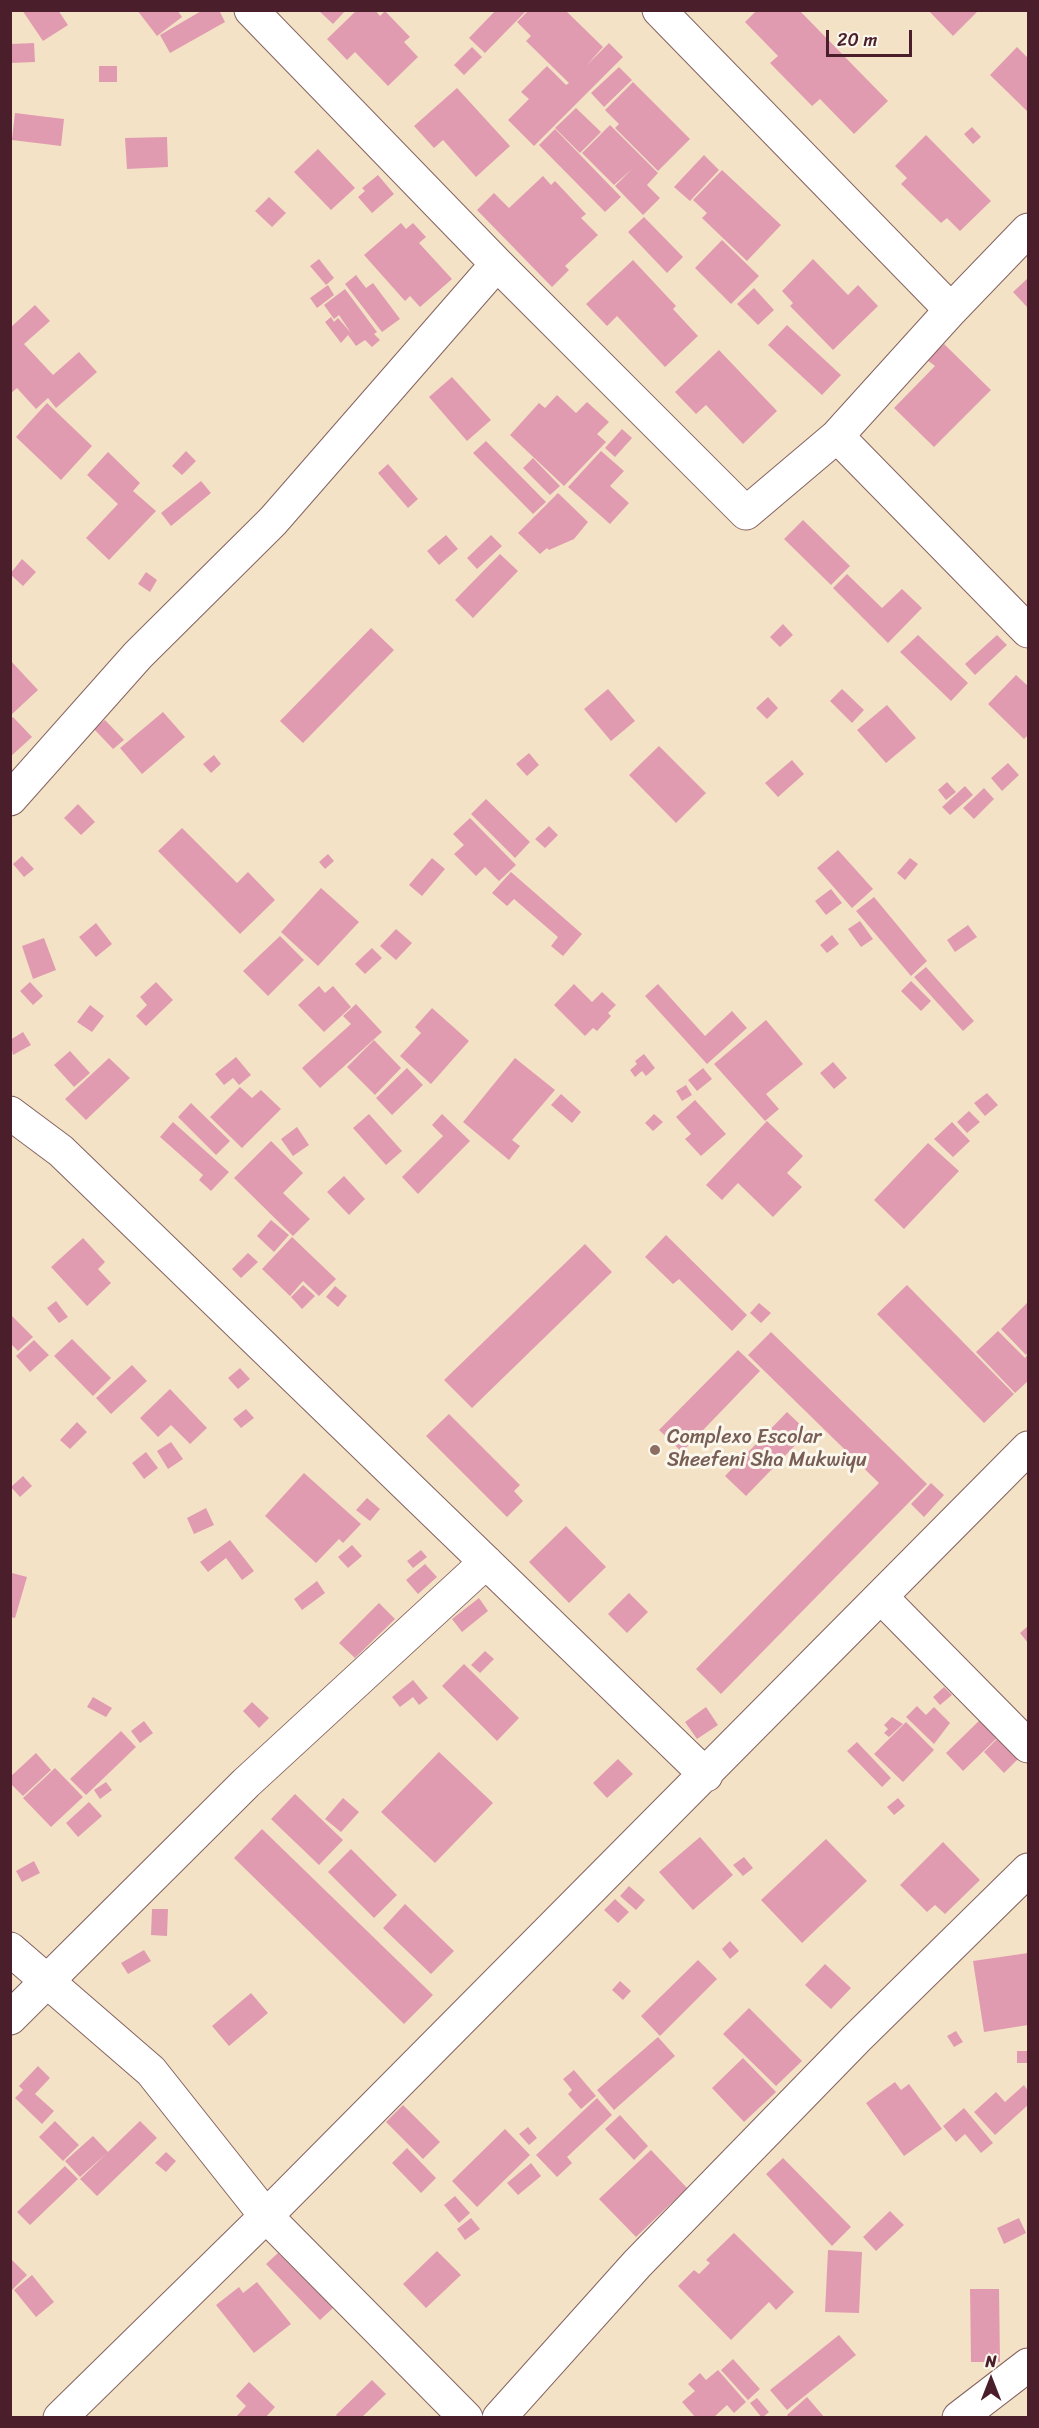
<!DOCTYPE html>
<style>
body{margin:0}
#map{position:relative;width:1039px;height:2428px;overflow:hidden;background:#f3e2c5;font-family:Sriracha,sans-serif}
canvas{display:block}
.frame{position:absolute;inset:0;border:12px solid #4a1f2b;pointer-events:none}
.north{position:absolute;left:961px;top:2350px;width:60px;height:60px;-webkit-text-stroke:4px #fbf7ec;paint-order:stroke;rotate:0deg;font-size:16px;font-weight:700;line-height:24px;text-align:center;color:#4a1f2b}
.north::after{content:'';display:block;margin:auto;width:21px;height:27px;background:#4a1f2b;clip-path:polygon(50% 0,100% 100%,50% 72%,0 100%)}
.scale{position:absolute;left:826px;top:30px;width:86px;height:27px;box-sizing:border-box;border:3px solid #4a1f2b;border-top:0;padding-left:8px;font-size:18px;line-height:21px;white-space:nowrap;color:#4a1f2b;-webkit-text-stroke:4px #fbf7ec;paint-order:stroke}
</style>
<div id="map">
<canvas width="1039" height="2428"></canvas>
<div class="frame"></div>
<div class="north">N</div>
<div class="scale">20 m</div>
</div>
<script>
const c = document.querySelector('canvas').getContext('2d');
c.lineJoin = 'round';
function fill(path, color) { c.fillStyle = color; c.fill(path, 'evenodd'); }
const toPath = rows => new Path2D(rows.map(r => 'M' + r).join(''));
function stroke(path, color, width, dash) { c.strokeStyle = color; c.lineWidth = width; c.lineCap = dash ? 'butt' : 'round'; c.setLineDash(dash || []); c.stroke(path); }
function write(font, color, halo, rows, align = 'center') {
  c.font = font + ' Sriracha,sans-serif'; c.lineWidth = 6; c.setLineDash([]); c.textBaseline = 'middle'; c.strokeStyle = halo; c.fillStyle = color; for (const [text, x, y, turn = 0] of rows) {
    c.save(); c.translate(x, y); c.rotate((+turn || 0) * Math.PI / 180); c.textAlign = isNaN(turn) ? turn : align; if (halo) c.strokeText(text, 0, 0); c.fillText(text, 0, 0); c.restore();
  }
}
const building = toPath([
 [22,10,58,10,68,25,43,41],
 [137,10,177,10,182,17,157,36],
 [203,10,219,10,225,22,170,53,160,35],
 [318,10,346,10,333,24],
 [357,10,375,10,380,16,385,11,410,37,404,42,418,57,388,86,355,52,347,60,327,39],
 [496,10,527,10,485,53,469,38],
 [529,10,565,10,603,47,586,66,609,43,623,57,534,146,508,120,529,99,521,92,547,66,566,85,569,83,526,41,531,36,517,22],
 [757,10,799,10,888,101,854,134,820,99,812,106,770,63,778,56,745,22],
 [928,10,979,10,953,36],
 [34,43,35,62,10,63,10,44],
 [472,47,482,57,464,75,454,65],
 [1017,47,1028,58,1028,112,990,75],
 [99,66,117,66,117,82,99,82],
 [619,67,632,80,604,107,591,93],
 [633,82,690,139,658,171,615,128,619,124,605,110],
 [457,88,510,146,476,177,443,140,434,148,414,126],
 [576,108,601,132,580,153,555,128],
 [15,113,64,119,61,146,12,140],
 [610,125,658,173,647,185,660,198,643,215,615,186,632,169,614,185,582,153],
 [972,127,981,137,973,144,964,134],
 [555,129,621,197,605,212,539,145],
 [926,135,991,201,960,231,947,218,941,223,901,184,907,178,895,166],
 [167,137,168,167,127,169,125,138],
 [318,149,355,188,331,210,294,172],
 [704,155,719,170,690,201,674,187],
 [722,170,781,225,747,261,702,218,707,213,693,200],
 [378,175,394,194,372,213,358,197,365,191,362,188],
 [543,176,551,185,555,181,586,214,581,218,598,235,565,266,569,270,552,287,477,210,494,193,509,208],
 [269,197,286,213,272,227,255,211],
 [644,217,683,257,667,273,628,232],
 [401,223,406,229,413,223,426,237,419,243,452,279,420,307,410,296,405,301,364,255],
 [722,240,759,276,731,304,695,268],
 [319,259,334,278,326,285,310,266],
 [813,259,848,295,858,285,878,306,833,350,790,306,793,303,782,291],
 [633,260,676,306,673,309,698,336,665,367,617,316,607,326,586,304],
 [356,275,366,288,373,283,400,319,382,332,345,284],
 [1028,278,1028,308,1013,292],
 [328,285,334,295,317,308,310,298],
 [754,288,774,310,758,325,737,304],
 [345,289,377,332,374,334,380,340,372,347,365,340,356,346,348,335,341,343,325,322,331,317,334,322,338,318,351,333,339,315,334,319,324,305],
 [35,305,50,321,24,344,53,375,79,352,97,372,56,408,48,398,36,409,17,388,10,394,10,328],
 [787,325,841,375,822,395,768,345],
 [944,344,991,390,934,447,894,408,935,366,927,360],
 [719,350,777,411,743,444,706,405,696,414,675,392],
 [452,377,491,420,467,441,429,397],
 [557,395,576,413,587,402,609,422,597,434,606,442,564,486,510,435,539,403,545,408],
 [47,403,92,446,61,480,16,437],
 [622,429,632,438,615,457,605,448],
 [486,441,546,502,533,514,473,453],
 [186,451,196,461,182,475,172,466],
 [601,451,624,471,610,486,629,503,610,524,568,487],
 [108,452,140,483,133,491,156,511,109,560,86,538,118,504,87,475],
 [533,458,560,486,550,495,523,468],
 [388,464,418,499,408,508,378,473],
 [201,481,211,493,171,526,161,513],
 [558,493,588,522,574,539,549,550,547,548,540,554,518,533],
 [803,520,850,566,831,585,784,539],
 [446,535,458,549,439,565,427,551],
 [491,535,502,546,477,569,467,558],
 [500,554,518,571,473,618,455,600],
 [22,559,36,572,23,586,10,574],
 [146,572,157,580,150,592,138,584],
 [847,574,882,608,902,589,922,608,888,643,833,588],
 [783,624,793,635,780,647,770,637],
 [371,628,394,650,303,743,280,721],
 [918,635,968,683,951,701,900,652],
 [997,635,1007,645,975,675,965,664],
 [10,660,38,690,10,716],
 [1016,675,1028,686,1028,735,1024,739,988,704],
 [608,689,635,721,611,741,584,709],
 [842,689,864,710,852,723,830,701],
 [768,697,778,708,767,719,756,708],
 [887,705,916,738,886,763,857,730],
 [163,712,185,737,142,774,120,748],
 [13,717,32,737,10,757,10,719],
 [105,720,124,740,113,749,94,729],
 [659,746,706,793,676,823,629,775],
 [529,753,539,765,527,776,516,764],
 [214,755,221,764,211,773,203,764],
 [792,760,804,774,778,797,765,783],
 [1008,763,1019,775,1002,791,991,778],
 [947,782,956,792,946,800,938,790],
 [965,786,973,795,950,815,942,807],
 [984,788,994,799,974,819,963,808],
 [486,799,530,842,515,858,471,814],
 [78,804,95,822,81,835,64,818],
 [470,818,516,865,499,881,485,867,476,876,454,854,464,845,453,834],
 [549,826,558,835,545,848,535,839],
 [182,828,237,883,248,872,275,900,240,934,158,851],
 [838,850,873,889,852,908,817,868],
 [328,854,334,861,325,869,319,862],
 [22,856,34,869,24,877,13,864],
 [432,858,445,869,422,896,409,885],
 [910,858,918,864,905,880,897,873],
 [511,872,582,934,563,956,551,946,558,937,514,899,507,906,492,893],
 [321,888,359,922,318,966,281,932],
 [831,889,842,903,826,915,815,901],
 [874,897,927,961,911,976,856,911],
 [860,921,873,939,861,947,848,929],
 [96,923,112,944,96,957,79,937],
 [968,925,977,937,955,952,947,940],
 [396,929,412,943,396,960,380,946],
 [832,935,839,944,827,953,820,945],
 [280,936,304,960,268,996,243,971],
 [44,938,56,970,33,979,22,946],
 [372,948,382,958,365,974,355,964],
 [926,967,974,1021,963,1031,914,977],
 [911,981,931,1001,921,1011,901,991],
 [30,982,43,996,33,1005,20,991],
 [156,982,173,1000,146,1026,136,1016,147,1005,140,997],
 [574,984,592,1002,602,992,616,1005,608,1013,611,1016,597,1031,593,1028,585,1036,554,1005],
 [658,984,705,1036,732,1011,747,1028,707,1064,645,996],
 [319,986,325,993,333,986,351,1007,324,1032,298,1005],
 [356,1004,382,1032,320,1088,302,1068,351,1024,343,1016],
 [90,1005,104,1016,92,1032,77,1022],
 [432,1008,469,1041,431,1084,400,1056,421,1033,415,1027],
 [766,1020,803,1064,766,1094,779,1109,765,1121,714,1064],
 [23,1032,31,1045,13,1055,10,1040],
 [374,1040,401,1068,375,1095,347,1067],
 [70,1051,90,1073,74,1087,54,1065],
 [644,1054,655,1068,646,1076,642,1071,635,1077,630,1070,637,1064,635,1061],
 [236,1057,251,1075,239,1085,233,1078,224,1085,215,1074],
 [109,1058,130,1078,86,1120,65,1099],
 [515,1058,555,1090,512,1140,520,1146,509,1160,463,1122],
 [833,1062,847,1078,834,1089,820,1073],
 [407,1068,423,1085,392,1115,376,1098],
 [703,1068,712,1079,697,1091,688,1080],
 [686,1085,692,1095,682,1101,676,1091],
 [240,1087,252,1098,261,1090,281,1109,242,1148,210,1117],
 [987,1093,998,1105,985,1116,974,1103],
 [561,1094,581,1112,572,1123,551,1105],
 [695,1100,726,1134,701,1156,685,1139,691,1134,676,1117],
 [191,1103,230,1141,216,1155,178,1117],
 [969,1111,980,1122,967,1133,957,1122],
 [369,1114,402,1151,386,1165,353,1128],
 [442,1114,470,1141,418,1194,402,1177,443,1136,432,1125],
 [654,1114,663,1122,653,1131,645,1123],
 [767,1121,803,1156,787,1173,802,1187,773,1217,738,1183,722,1200,706,1185],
 [173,1122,229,1172,211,1191,199,1180,203,1175,160,1137],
 [952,1122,970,1141,953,1157,934,1139],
 [297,1127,309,1145,293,1156,281,1139],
 [271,1141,303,1173,283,1193,310,1219,293,1236,234,1178],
 [928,1143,959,1171,904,1229,874,1200],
 [344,1176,365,1199,349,1215,327,1192],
 [271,1220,289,1235,274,1252,257,1236],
 [666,1235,747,1315,732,1331,679,1279,673,1284,645,1257],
 [292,1237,336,1279,319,1296,303,1281,290,1296,262,1269],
 [83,1238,105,1262,98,1269,111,1283,87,1306,51,1267],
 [585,1244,612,1272,472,1408,444,1380],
 [248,1253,258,1262,241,1278,232,1269],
 [303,1285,315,1296,302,1309,291,1297],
 [907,1285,1014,1394,984,1423,877,1314],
 [335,1286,347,1296,338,1307,326,1297],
 [56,1301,68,1317,59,1323,47,1308],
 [1028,1302,1028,1352,1026,1355,1001,1329],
 [759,1303,771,1313,761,1323,750,1313],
 [10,1314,33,1337,18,1351,10,1343],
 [998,1331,1025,1358,1028,1354,1028,1381,1015,1393,976,1352],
 [771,1332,927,1484,721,1694,696,1669,879,1483,748,1355],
 [72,1339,111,1378,93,1396,54,1356],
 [34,1340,49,1355,30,1372,16,1356],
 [738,1350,760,1371,682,1452,659,1430],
 [132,1365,147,1381,111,1414,96,1398],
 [240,1368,250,1379,238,1389,228,1378],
 [170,1389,207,1428,190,1444,171,1425,158,1437,140,1418],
 [246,1409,254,1418,241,1428,233,1419],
 [787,1412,808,1432,746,1496,725,1476],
 [449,1414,520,1485,514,1491,523,1501,507,1517,426,1436],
 [77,1422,87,1432,70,1449,60,1440],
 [171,1442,183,1459,168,1469,157,1451],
 [146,1452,158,1468,144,1479,132,1463],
 [304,1473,361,1524,343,1543,339,1539,316,1563,265,1516],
 [23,1476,32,1486,20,1497,11,1487],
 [931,1483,944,1495,924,1517,911,1504],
 [367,1498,380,1509,370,1521,356,1510],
 [206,1508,214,1525,194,1534,187,1518],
 [566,1526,606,1567,569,1603,529,1562],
 [230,1540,254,1571,242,1580,226,1558,208,1572,200,1562],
 [352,1545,362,1556,348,1568,338,1557],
 [421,1550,427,1557,413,1568,407,1561],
 [425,1564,437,1577,418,1594,406,1580],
 [12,1573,27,1577,15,1618,10,1617],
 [317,1581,325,1593,302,1610,294,1599],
 [629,1593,648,1612,627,1633,608,1614],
 [479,1598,488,1611,462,1632,452,1619],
 [379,1603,395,1619,355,1658,339,1643],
 [1028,1626,1028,1643,1020,1633],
 [485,1651,494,1659,480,1673,471,1665],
 [464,1664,519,1718,497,1741,442,1686],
 [413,1680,428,1698,419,1705,413,1697,400,1707,392,1697],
 [944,1687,952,1695,940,1705,933,1697],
 [93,1697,112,1708,106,1717,87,1707],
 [252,1702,269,1718,259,1728,243,1711],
 [917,1706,926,1715,934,1707,950,1723,934,1744,906,1717],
 [706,1707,718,1725,697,1739,685,1722],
 [984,1716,1001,1734,963,1771,946,1753],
 [892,1717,903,1724,889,1737,884,1733,888,1729,884,1725],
 [144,1721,153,1733,140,1743,131,1731],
 [906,1722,934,1750,903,1782,874,1754],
 [121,1731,136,1747,86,1795,70,1779],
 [1003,1733,1023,1754,1004,1773,984,1752],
 [857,1742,891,1778,882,1787,847,1751],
 [439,1752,493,1803,435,1863,381,1812],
 [36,1753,51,1770,23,1796,10,1783,10,1777],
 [618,1759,633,1774,607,1798,593,1783],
 [55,1768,83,1797,51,1827,23,1798],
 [106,1782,112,1790,100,1799,94,1790],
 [295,1794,343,1840,319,1865,271,1819],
 [343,1798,359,1812,341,1832,325,1819],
 [898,1798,905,1806,894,1815,887,1807],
 [89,1802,102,1816,78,1837,66,1823],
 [262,1829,433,1995,404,2024,234,1858],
 [700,1837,733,1875,693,1910,659,1872],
 [826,1839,867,1881,802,1943,761,1900],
 [943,1842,980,1880,945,1914,935,1905,927,1912,900,1885],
 [351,1849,397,1895,374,1918,328,1872],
 [744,1857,753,1868,743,1876,733,1865],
 [34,1861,40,1873,22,1882,16,1871],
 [629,1886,645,1900,636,1910,620,1896],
 [615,1899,629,1912,618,1923,604,1910],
 [405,1904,454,1951,431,1974,383,1928],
 [152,1909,168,1909,167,1936,151,1935],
 [730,1941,739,1951,730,1959,722,1949],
 [144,1950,151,1961,128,1974,121,1963],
 [1028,1953,1028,2025,984,2032,973,1961],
 [698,1960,717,1979,660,2036,641,2016],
 [825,1964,851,1988,831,2009,805,1985],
 [620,1981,631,1991,623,2000,612,1990],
 [251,1993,268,2013,229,2046,212,2026],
 [749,2008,802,2061,776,2086,723,2034],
 [956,2031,963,2042,954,2047,947,2036],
 [658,2037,675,2056,614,2110,597,2090],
 [1017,2051,1028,2051,1028,2063,1017,2063],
 [743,2058,776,2092,744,2122,712,2088],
 [38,2066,50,2078,35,2094,54,2111,42,2124,15,2098,23,2090,19,2086],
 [574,2070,596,2096,581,2109,568,2094,572,2090,563,2079],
 [895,2082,901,2090,909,2084,942,2129,904,2156,866,2103],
 [1024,2085,1028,2091,1028,2105,995,2135,974,2112,996,2092,1005,2102],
 [597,2098,612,2115,567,2157,572,2163,557,2177,536,2155],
 [403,2105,440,2142,423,2159,386,2122],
 [964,2108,993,2143,981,2153,965,2134,956,2142,943,2126],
 [620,2115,648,2146,634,2160,605,2129],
 [55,2121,79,2145,63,2161,39,2137],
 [140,2121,157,2138,97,2196,80,2179],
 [528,2127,537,2138,529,2145,519,2134],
 [505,2129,530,2155,477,2207,452,2181],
 [93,2136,108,2152,80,2177,65,2161],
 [407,2148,436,2178,421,2193,392,2163],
 [651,2150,687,2188,636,2237,599,2199],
 [166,2152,176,2161,166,2172,155,2163],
 [783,2158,851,2227,832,2246,766,2174],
 [531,2163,541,2176,518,2195,507,2183],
 [65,2166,78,2179,30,2225,17,2212],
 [455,2196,470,2213,459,2223,444,2205],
 [890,2211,904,2225,876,2251,863,2237],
 [471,2218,480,2229,465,2240,457,2229],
 [1019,2218,1026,2233,1004,2244,997,2228],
 [734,2233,794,2292,776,2310,769,2302,731,2340,678,2286,694,2270,699,2274,710,2263,706,2260],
 [828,2250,862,2252,859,2313,825,2312],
 [437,2251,461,2275,426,2308,403,2284],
 [278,2253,333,2308,320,2320,266,2264],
 [10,2258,27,2275,10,2292],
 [32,2275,54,2302,36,2317,14,2290],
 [257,2282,291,2324,254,2353,216,2305,239,2287,243,2293],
 [970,2289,999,2289,1000,2362,971,2362],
 [839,2335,856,2355,787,2410,770,2390],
 [733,2359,760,2389,748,2400,721,2370],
 [718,2370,746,2402,734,2413,727,2405,713,2418,696,2418,682,2402,695,2391,688,2384,700,2373,706,2380],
 [372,2380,386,2394,361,2418,339,2418,336,2415],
 [249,2382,275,2407,265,2418,235,2418,246,2406,236,2396],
 [807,2397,825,2418,789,2418,787,2415],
 [757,2398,769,2412,762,2418,750,2403]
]);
const street = toPath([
 [251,10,497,264,746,513,837,436,951,310,1028,230],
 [659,10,951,310],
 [837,436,1028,631],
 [10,799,138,655,273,521,497,264],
 [10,1113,61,1151,706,1775],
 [882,1598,1028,1746],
 [10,1949,151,2071,266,2216,466,2418],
 [10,2018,246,1783,486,1562],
 [60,2418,266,2216,1028,1448],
 [499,2418,637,2264,857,2038,1028,1870],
 [959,2418,1028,2365]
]);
const markers = [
 [655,1450,6,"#8d6e63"]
];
const educationNames = [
 ["Complexo Escolar",667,1438],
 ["Sheefeni Sha Mukwiyu",667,1461]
];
fill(building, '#e19bb1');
stroke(street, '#856361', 35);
stroke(street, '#fff', 33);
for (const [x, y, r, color] of markers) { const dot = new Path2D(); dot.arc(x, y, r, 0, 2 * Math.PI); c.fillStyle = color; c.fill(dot); stroke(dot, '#fbf7ec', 2); }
write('20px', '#785e54', '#fbf7ec', educationNames, 'left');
</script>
